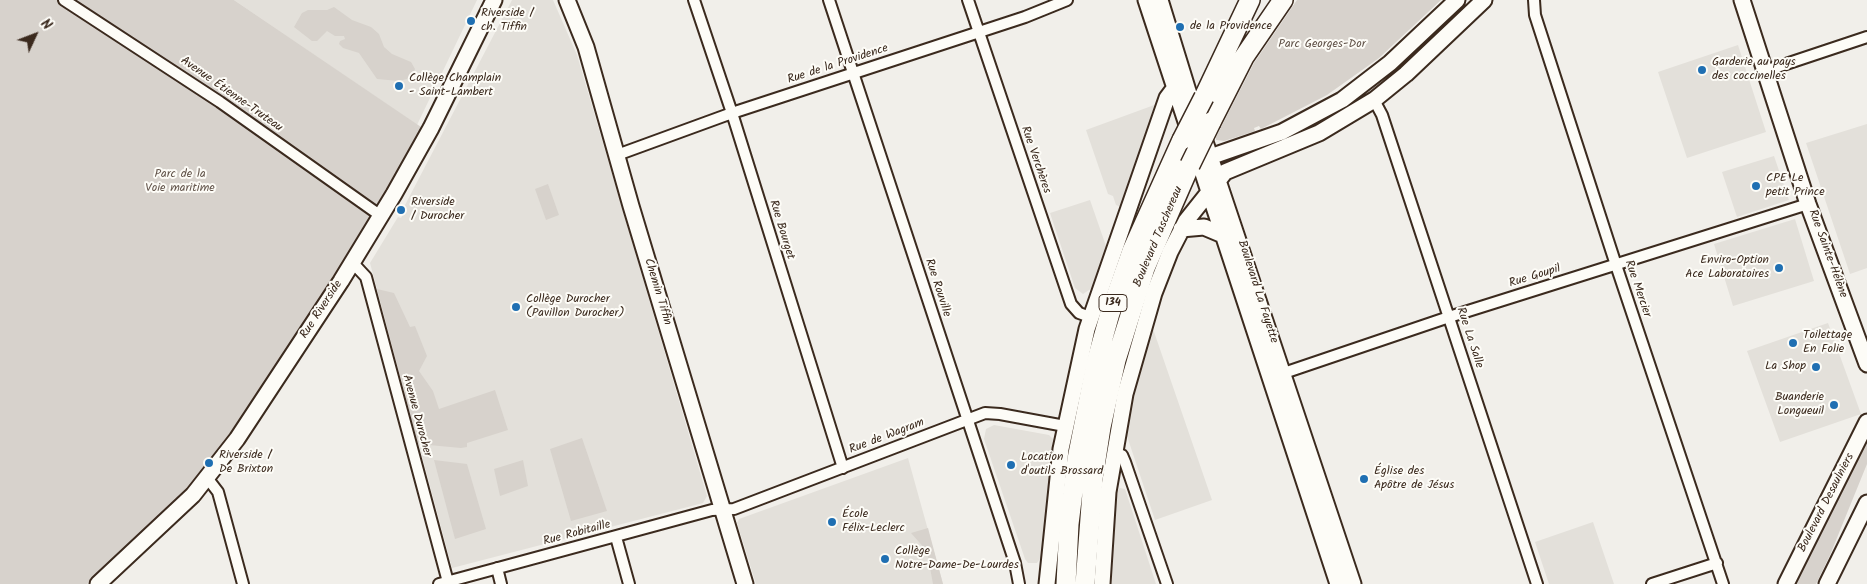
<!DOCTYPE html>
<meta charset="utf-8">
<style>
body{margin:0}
#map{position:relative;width:1867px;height:584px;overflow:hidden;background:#f1efea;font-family:Kalam,sans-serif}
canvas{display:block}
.north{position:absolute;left:10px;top:10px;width:50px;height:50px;-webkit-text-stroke:4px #fdfcf7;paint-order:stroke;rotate:47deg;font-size:14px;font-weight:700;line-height:20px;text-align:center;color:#3b2a1e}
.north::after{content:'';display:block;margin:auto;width:18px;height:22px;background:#3b2a1e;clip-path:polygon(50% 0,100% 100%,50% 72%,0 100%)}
</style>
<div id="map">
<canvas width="1867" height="584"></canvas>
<div class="north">N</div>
</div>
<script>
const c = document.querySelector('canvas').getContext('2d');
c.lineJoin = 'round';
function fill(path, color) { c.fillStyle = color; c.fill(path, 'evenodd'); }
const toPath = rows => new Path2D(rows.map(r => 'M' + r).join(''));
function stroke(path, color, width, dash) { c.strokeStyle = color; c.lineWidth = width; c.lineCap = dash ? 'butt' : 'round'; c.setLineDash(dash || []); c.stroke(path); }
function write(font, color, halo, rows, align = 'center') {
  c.font = font + ' Kalam,sans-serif'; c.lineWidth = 4; c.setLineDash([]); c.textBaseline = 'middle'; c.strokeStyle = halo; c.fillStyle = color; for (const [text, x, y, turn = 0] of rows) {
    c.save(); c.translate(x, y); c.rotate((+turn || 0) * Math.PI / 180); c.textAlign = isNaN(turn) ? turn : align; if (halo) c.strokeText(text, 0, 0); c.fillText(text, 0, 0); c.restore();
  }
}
const built = toPath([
 [234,0,477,0,417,125],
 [512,0,553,0,577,55,707,496,703,503,452,568,370,263,398,217,401,218,406,209,404,207],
 [1738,45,1766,132,1687,158,1658,72],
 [1157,104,1121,207,1116,205,1113,196,1108,194,1086,130],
 [1867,124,1867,268,1850,274,1806,143],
 [1774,156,1789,200,1737,217,1722,172],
 [1090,200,1106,246,1092,288,1083,294,1075,288,1050,213],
 [1795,219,1814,281,1733,306,1714,244],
 [1828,323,1861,414,1780,442,1747,351],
 [1152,326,1212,500,1155,520,1126,433,1133,396],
 [994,425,1049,435,1053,439,1043,555,1037,563,1028,563,1025,559,984,439,986,429],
 [908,458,943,584,756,584,737,523,739,519],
 [1120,488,1125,489,1156,584,1111,584,1117,492],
 [1593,522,1614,584,1549,584,1535,542]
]);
const green = toPath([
 [0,0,234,0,424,129,368,226,222,448,219,447,206,464,209,466,192,486,87,584,0,584],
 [1297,0,1441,0,1379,58,1327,95,1261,129,1259,126,1254,128,1255,131,1240,136,1224,141,1216,140,1216,137,1254,63],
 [334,7,352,20,371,27,379,34,384,47,392,54,411,62,415,69,411,78,399,81,377,79,359,53,343,48,339,44,340,41,345,39,344,36,335,36,327,31,317,41,312,41,294,27,302,13,308,10,327,10],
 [1432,35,1434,36,1378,89,1330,121,1233,161,1232,159,1299,133,1348,105,1391,73],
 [548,184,559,215,546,220,535,189],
 [377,289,394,293,410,327,415,326,427,356,419,371,433,391,439,409,495,390,508,430,467,443,467,447,461,448,418,444],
 [582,438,607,511,571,521,550,449],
 [1867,438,1867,464,1830,555,1816,584,1793,584],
 [434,460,467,464,486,529,455,539],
 [523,460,528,486,500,496,494,469],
 [928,528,943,584,933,584,927,551,911,533]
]);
const street = toPath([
 [64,0,220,102,381,216],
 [694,0,732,113,843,468],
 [829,0,1015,563,1019,584],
 [968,0,1071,304,1079,313,1090,317],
 [1534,0,1535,15,1616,265,1723,584],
 [1765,71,1867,37],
 [1374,100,1382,115,1537,584],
 [617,155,732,113,1025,17,1067,0],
 [352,262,366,277,448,582],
 [1278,375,1449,317,1808,204],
 [1114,453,1122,455,1125,462,1167,584],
 [208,479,218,492,243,584],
 [616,537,629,584],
 [497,568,501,584],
 [439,584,712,510,734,509,985,413,1000,414,1065,426],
 [1652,584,1717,563]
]);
const secondary = toPath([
 [567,0,586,47,631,206,745,584],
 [1146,0,1338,584],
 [1160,0,1188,91,1353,584],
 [1742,0,1808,204,1867,364],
 [1206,166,1210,157,1282,132,1342,100,1390,63,1457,0],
 [1181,229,1204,227,1223,235],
 [98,584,193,495,237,439,341,281,394,194,431,128,494,0],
 [1047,584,1061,449,1087,329,1167,98,1173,90,1183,86],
 [1102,584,1108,492,1125,394,1154,293,1170,252,1186,221,1225,172,1319,133,1374,100,1406,74,1484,0],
 [1786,584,1867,422],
 [1827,584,1867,503]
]);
const highway = toPath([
 [1204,97,1250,0],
 [1211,122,1244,57,1283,0],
 [1066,584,1069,524,1077,459,1096,363,1110,313,1132,251,1182,140],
 [1085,584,1093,479,1101,427,1116,360,1145,268,1190,165]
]);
const highwayBridge = toPath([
 [1182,140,1204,97],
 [1190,165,1211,122]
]);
const markers = [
 [471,21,5,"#1f6fb2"],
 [1180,27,5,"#1f6fb2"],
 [1702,70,5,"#1f6fb2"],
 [399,86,5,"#1f6fb2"],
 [1756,186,5,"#1f6fb2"],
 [401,210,5,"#1f6fb2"],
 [1779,268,5,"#1f6fb2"],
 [516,307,5,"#1f6fb2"],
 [1793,343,5,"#1f6fb2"],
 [1816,367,5,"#1f6fb2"],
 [1834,405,5,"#1f6fb2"],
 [209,463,5,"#1f6fb2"],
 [1011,465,5,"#1f6fb2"],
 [1364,479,5,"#1f6fb2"],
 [832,522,5,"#1f6fb2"],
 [885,559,5,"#1f6fb2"]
];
const shields = [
 [1113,303,28]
];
const shieldNames = [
 ["134",1113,303]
];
const poiNames = [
 ["Riverside /",481,14],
 ["ch. Tiffin",481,28],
 ["de la Providence",1190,27],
 ["Garderie au pays",1712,63],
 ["des coccinelles",1712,77],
 ["Collège Champlain",409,79],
 ["- Saint-Lambert",409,93],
 ["CPE Le",1766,179],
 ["petit Prince",1766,193],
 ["Riverside",411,203],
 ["/ Durocher",411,217],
 ["Enviro-Option",1769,261,"right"],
 ["Ace Laboratoires",1769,275,"right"],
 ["Collège Durocher",526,300],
 ["(Pavillon Durocher)",526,314],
 ["Toilettage",1803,336],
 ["En Folie",1803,350],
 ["La Shop",1806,367,"right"],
 ["Buanderie",1824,398,"right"],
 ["Longueuil",1824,412,"right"],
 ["Riverside /",219,456],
 ["De Brixton",219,470],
 ["Location",1021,458],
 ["d'outils Brossard",1021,472],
 ["Église des",1374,472],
 ["Apôtre de Jésus",1374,486],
 ["École",842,515],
 ["Félix-Leclerc",842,529],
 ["Collège",895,552],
 ["Notre-Dame-De-Lourdes",895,566]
];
const parkNames = [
 ["Parc Georges-Dor",1322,45],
 ["Parc de la",180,175],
 ["Voie maritime",180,189]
];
const streetNames = [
 ["Rue de la Providence",838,65,-18],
 ["Avenue Étienne-Truteau",231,95,35],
 ["Rue Verchères",1035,160,71],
 ["Rue Bourget",781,230,73],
 ["Boulevard Taschereau",1159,237,-67],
 ["Rue Sainte-Hélène",1827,254,70],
 ["Rue Goupil",1535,277,-17],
 ["Rue Rouville",937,288,72],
 ["Rue Mercier",1637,289,71],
 ["Chemin Tiffin",657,292,73],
 ["Boulevard La Fayette",1257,292,72],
 ["Rue Riverside",322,310,-57],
 ["Rue La Salle",1469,338,72],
 ["Avenue Durocher",416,416,75],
 ["Rue de Wagram",887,437,-21],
 ["Boulevard Desaulniers",1827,503,-63],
 ["Rue Robitaille",577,534,-15]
];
fill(built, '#e3e0da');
fill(green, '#d7d2cc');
stroke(street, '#3b2a1e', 14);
stroke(secondary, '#3b2a1e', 19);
stroke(highway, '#3b2a1e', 22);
stroke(street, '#fdfcf7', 10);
stroke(secondary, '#fdfcf7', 15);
stroke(highway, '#fdfcf7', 19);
stroke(highwayBridge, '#3b2a1e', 22, []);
stroke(highwayBridge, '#fdfcf7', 19);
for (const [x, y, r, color] of markers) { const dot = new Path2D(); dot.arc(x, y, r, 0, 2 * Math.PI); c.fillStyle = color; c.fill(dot); stroke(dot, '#fdfcf7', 2); }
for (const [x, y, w] of shields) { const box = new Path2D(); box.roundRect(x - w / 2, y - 8.5, w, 17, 4); c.fillStyle = '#fdfcf7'; c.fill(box); stroke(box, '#3b2a1e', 1); }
write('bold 11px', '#3b2a1e', null, shieldNames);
write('12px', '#3b2a1e', '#fdfcf7', poiNames, 'left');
write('12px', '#62544a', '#fdfcf7', parkNames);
write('12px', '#3b2a1e', '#fdfcf7', streetNames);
</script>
